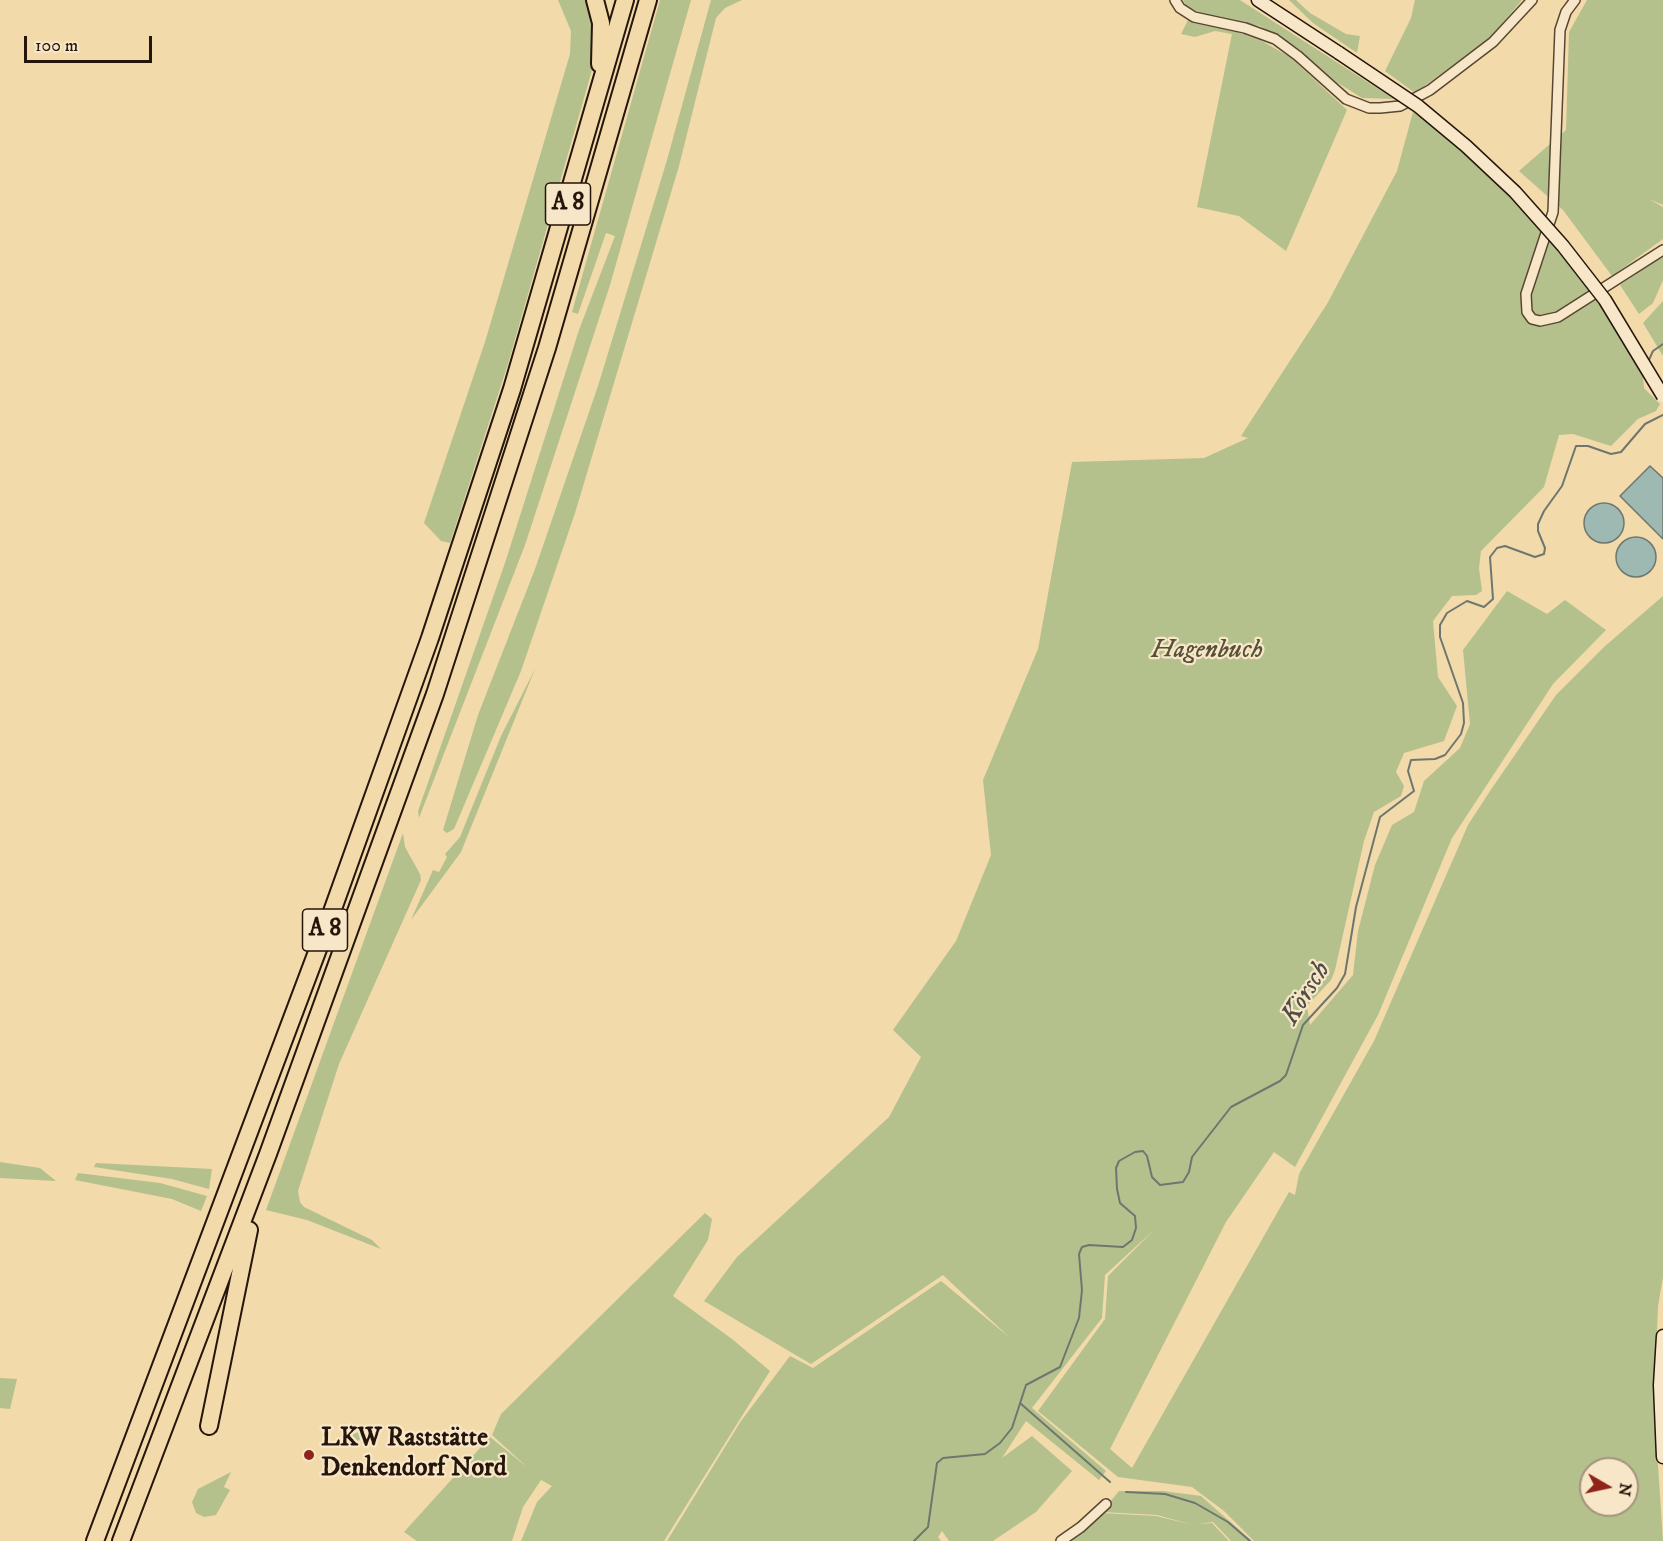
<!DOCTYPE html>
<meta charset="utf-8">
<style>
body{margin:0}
#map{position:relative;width:1663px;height:1541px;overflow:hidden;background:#f2daaa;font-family:"IM FELL DW Pica",serif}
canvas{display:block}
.north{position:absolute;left:1579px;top:1457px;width:60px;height:60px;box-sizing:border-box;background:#f7e7c8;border:2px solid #a3937c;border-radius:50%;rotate:99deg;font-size:16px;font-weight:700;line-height:24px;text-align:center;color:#26150a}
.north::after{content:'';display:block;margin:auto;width:21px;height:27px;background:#8f2418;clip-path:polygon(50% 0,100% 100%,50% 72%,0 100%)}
.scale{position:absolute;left:24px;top:36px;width:128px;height:27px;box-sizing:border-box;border:3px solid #26150a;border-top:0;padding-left:8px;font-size:18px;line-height:21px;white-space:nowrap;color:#26150a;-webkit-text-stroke:4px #f7e7c8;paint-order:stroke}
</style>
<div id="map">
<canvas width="1663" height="1541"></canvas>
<div class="north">N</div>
<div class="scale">100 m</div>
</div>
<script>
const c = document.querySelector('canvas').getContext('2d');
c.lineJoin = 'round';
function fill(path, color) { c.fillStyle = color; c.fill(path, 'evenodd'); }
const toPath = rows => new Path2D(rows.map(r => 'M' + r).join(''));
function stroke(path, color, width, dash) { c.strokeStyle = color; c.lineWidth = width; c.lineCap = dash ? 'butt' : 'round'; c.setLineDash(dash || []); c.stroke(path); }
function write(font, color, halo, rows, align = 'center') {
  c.font = font + ' "IM FELL DW Pica",serif'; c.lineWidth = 4.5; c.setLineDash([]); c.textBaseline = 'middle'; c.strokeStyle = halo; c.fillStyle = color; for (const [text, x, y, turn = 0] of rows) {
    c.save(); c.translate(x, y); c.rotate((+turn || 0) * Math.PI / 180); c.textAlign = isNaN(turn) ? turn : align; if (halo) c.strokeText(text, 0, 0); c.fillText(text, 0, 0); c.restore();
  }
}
const green = toPath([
 [558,0,591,0,596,56,508,364,450,543,441,541,424,523,485,342,570,54,571,31],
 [660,0,691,0,610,285,525,545,419,818,418,811,505,563,579,330,615,236,606,233,578,314,572,312],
 [711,0,742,0,725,8,716,18,679,166,575,513,521,671,454,829,447,833,443,830,478,715,535,569,598,386,667,160],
 [1183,0,1240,0,1394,99,1362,98,1335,81,1299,49,1260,26,1202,14,1186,6],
 [1289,0,1296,0,1310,13,1346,34,1360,36,1357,53,1313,23],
 [1415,0,1522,0,1491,37,1415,93,1385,71,1411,18],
 [1587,0,1663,0,1663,205,1649,199,1663,207,1663,239,1612,276,1563,210,1519,171,1566,130,1569,32],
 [1188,20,1230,29,1262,41,1290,57,1347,110,1286,251,1239,216,1197,207,1232,34,1215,31,1195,37,1181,34],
 [1413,112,1467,152,1518,201,1611,311,1641,357,1644,388,1660,404,1656,411,1638,419,1611,446,1573,434,1559,435,1544,487,1481,551,1479,568,1482,591,1476,595,1452,596,1433,621,1438,677,1457,706,1444,741,1404,753,1396,772,1404,786,1401,796,1374,812,1364,841,1335,970,1331,980,1307,1006,1310,1025,1353,975,1358,931,1375,865,1392,825,1414,812,1424,781,1460,748,1470,724,1463,650,1507,591,1547,614,1565,600,1606,630,1553,684,1452,838,1378,1015,1295,1167,1274,1152,1226,1222,1110,1449,1132,1468,1289,1192,1295,1195,1299,1174,1374,1041,1468,825,1490,791,1556,695,1604,647,1663,596,1663,1277,1658,1306,1654,1405,1663,1541,1254,1541,1224,1511,1192,1487,1118,1477,1038,1411,1105,1319,1108,1276,1155,1229,1105,1275,1102,1318,1032,1408,1106,1471,1099,1480,1026,1421,1002,1458,1032,1436,1072,1471,1036,1512,993,1541,949,1541,942,1531,938,1537,941,1541,667,1541,741,1421,790,1356,813,1368,941,1281,1009,1337,943,1275,811,1364,704,1301,737,1257,889,1117,921,1057,893,1030,956,941,991,855,983,780,1038,649,1072,462,1204,458,1248,438,1241,436,1327,304,1397,171],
 [1591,1469,1627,1469,1627,1505,1591,1505],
 [1663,256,1663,280,1653,303,1639,314,1620,285],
 [1663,301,1663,356,1643,323],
 [535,669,461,852,411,920,433,870,439,872,447,857,445,854,460,837,501,736],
 [403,833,405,847,420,874,421,880,339,1064,298,1191,300,1202,304,1207,372,1240,381,1249,307,1220,266,1210],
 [0,1162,40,1168,56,1181,0,1178],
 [96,1163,212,1169,209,1189,172,1179,94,1167],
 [78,1173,160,1183,207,1196,201,1211,172,1199,75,1180],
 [705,1213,712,1219,708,1240,673,1296,732,1339,770,1371,664,1541,521,1541,537,1502,552,1486,541,1480,523,1507,512,1541,417,1541,404,1532,490,1437,527,1467,492,1435,501,1414],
 [0,1378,17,1379,10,1409,0,1408],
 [364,1430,364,1436,355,1443,334,1446,343,1438],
 [231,1472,224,1487,230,1490,216,1515,204,1517,196,1513,192,1502,198,1489],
 [1119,1491,1163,1491,1201,1496,1252,1541,1231,1541,1213,1522,1197,1524,1212,1523,1229,1541,1071,1541,1101,1513,1156,1516,1193,1525,1157,1515,1102,1512]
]);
const water = toPath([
 [1650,466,1663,478,1663,539,1620,496,1650,466],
 '1584 523a20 20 0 1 1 40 0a20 20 0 1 1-40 0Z',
 '1616 557a20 20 0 1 1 40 0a20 20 0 1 1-40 0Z'
]);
const stream = toPath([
 [1648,362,1653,351,1663,344],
 [1020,1403,1110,1482],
 [1126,1492,1165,1494,1195,1503,1228,1522,1250,1541],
 [914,1541,928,1527,937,1463,943,1458,985,1454,1000,1443,1012,1428,1026,1385,1060,1367,1079,1318,1082,1290,1079,1254,1082,1247,1089,1245,1123,1247,1132,1240,1136,1228,1135,1216,1120,1203,1117,1189,1116,1168,1119,1161,1135,1152,1143,1151,1147,1156,1152,1177,1160,1185,1183,1182,1189,1172,1192,1157,1231,1107,1280,1081,1286,1075,1303,1025,1337,988,1345,974,1356,907,1380,817,1414,791,1408,771,1411,760,1435,759,1445,755,1461,734,1464,723,1463,703,1440,637,1440,625,1447,613,1467,601,1484,607,1493,599,1490,557,1497,548,1505,546,1535,557,1544,554,1545,548,1538,531,1538,524,1544,511,1562,486,1576,446,1588,446,1611,454,1621,452,1645,424,1663,415]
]);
const street = toPath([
 [1175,0,1180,8,1194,17,1245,28,1275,39,1298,56,1346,99,1369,108,1380,108,1400,106,1430,90,1493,42,1532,0],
 [1575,0,1566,12,1560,30,1553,212,1526,294,1527,312,1532,319,1540,321,1558,317,1663,250],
 [1061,1541,1081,1527,1106,1504]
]);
const secondary = toPath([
 [1258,0,1339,53],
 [1663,1336,1660,1385,1663,1457]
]);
const highway = toPath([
 [595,0,601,23,600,64],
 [209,1426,249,1230],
 [95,1541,329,920,430,638,512,389,625,0],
 [121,1541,268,1154,435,694,547,348,648,0]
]);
const secondaryBridge = toPath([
 [1339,53,1418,106,1466,146,1515,192,1563,246,1605,300,1663,396]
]);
const markers = [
 [309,1455,6,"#8f2418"]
];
const shields = [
 [568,204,45],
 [325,930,45]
];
const shieldNames = [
 ["A 8",568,204],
 ["A 8",325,930]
];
const parkNames = [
 ["Hagenbuch",1207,652]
];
const poiNames = [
 ["LKW Raststätte",321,1440],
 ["Denkendorf Nord",321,1470]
];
const waterNames = [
 ["Körsch",1307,994,-58]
];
fill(green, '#b4c18d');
fill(water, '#9eb8b2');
stroke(water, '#6e776f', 1.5);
stroke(stream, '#6e776f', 2);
stroke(street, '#594632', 12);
stroke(secondary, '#26150a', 15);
stroke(highway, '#26150a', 20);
stroke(street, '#f7e7c8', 9);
stroke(secondary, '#f7e7c8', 12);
stroke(highway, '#f2daaa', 16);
stroke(secondaryBridge, '#26150a', 15, []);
stroke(secondaryBridge, '#f7e7c8', 12);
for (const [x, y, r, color] of markers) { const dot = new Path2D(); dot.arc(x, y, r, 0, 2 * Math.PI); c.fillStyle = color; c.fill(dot); stroke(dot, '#f7e7c8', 2); }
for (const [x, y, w] of shields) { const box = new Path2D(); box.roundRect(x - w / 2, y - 21, w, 42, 4.5); c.fillStyle = '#f7e7c8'; c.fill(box); stroke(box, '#26150a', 1.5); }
write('bold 24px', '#26150a', null, shieldNames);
write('italic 26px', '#585138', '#f7e7c8', parkNames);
write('bold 26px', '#26150a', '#f7e7c8', poiNames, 'left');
write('italic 27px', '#504e45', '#f7e7c8', waterNames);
</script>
